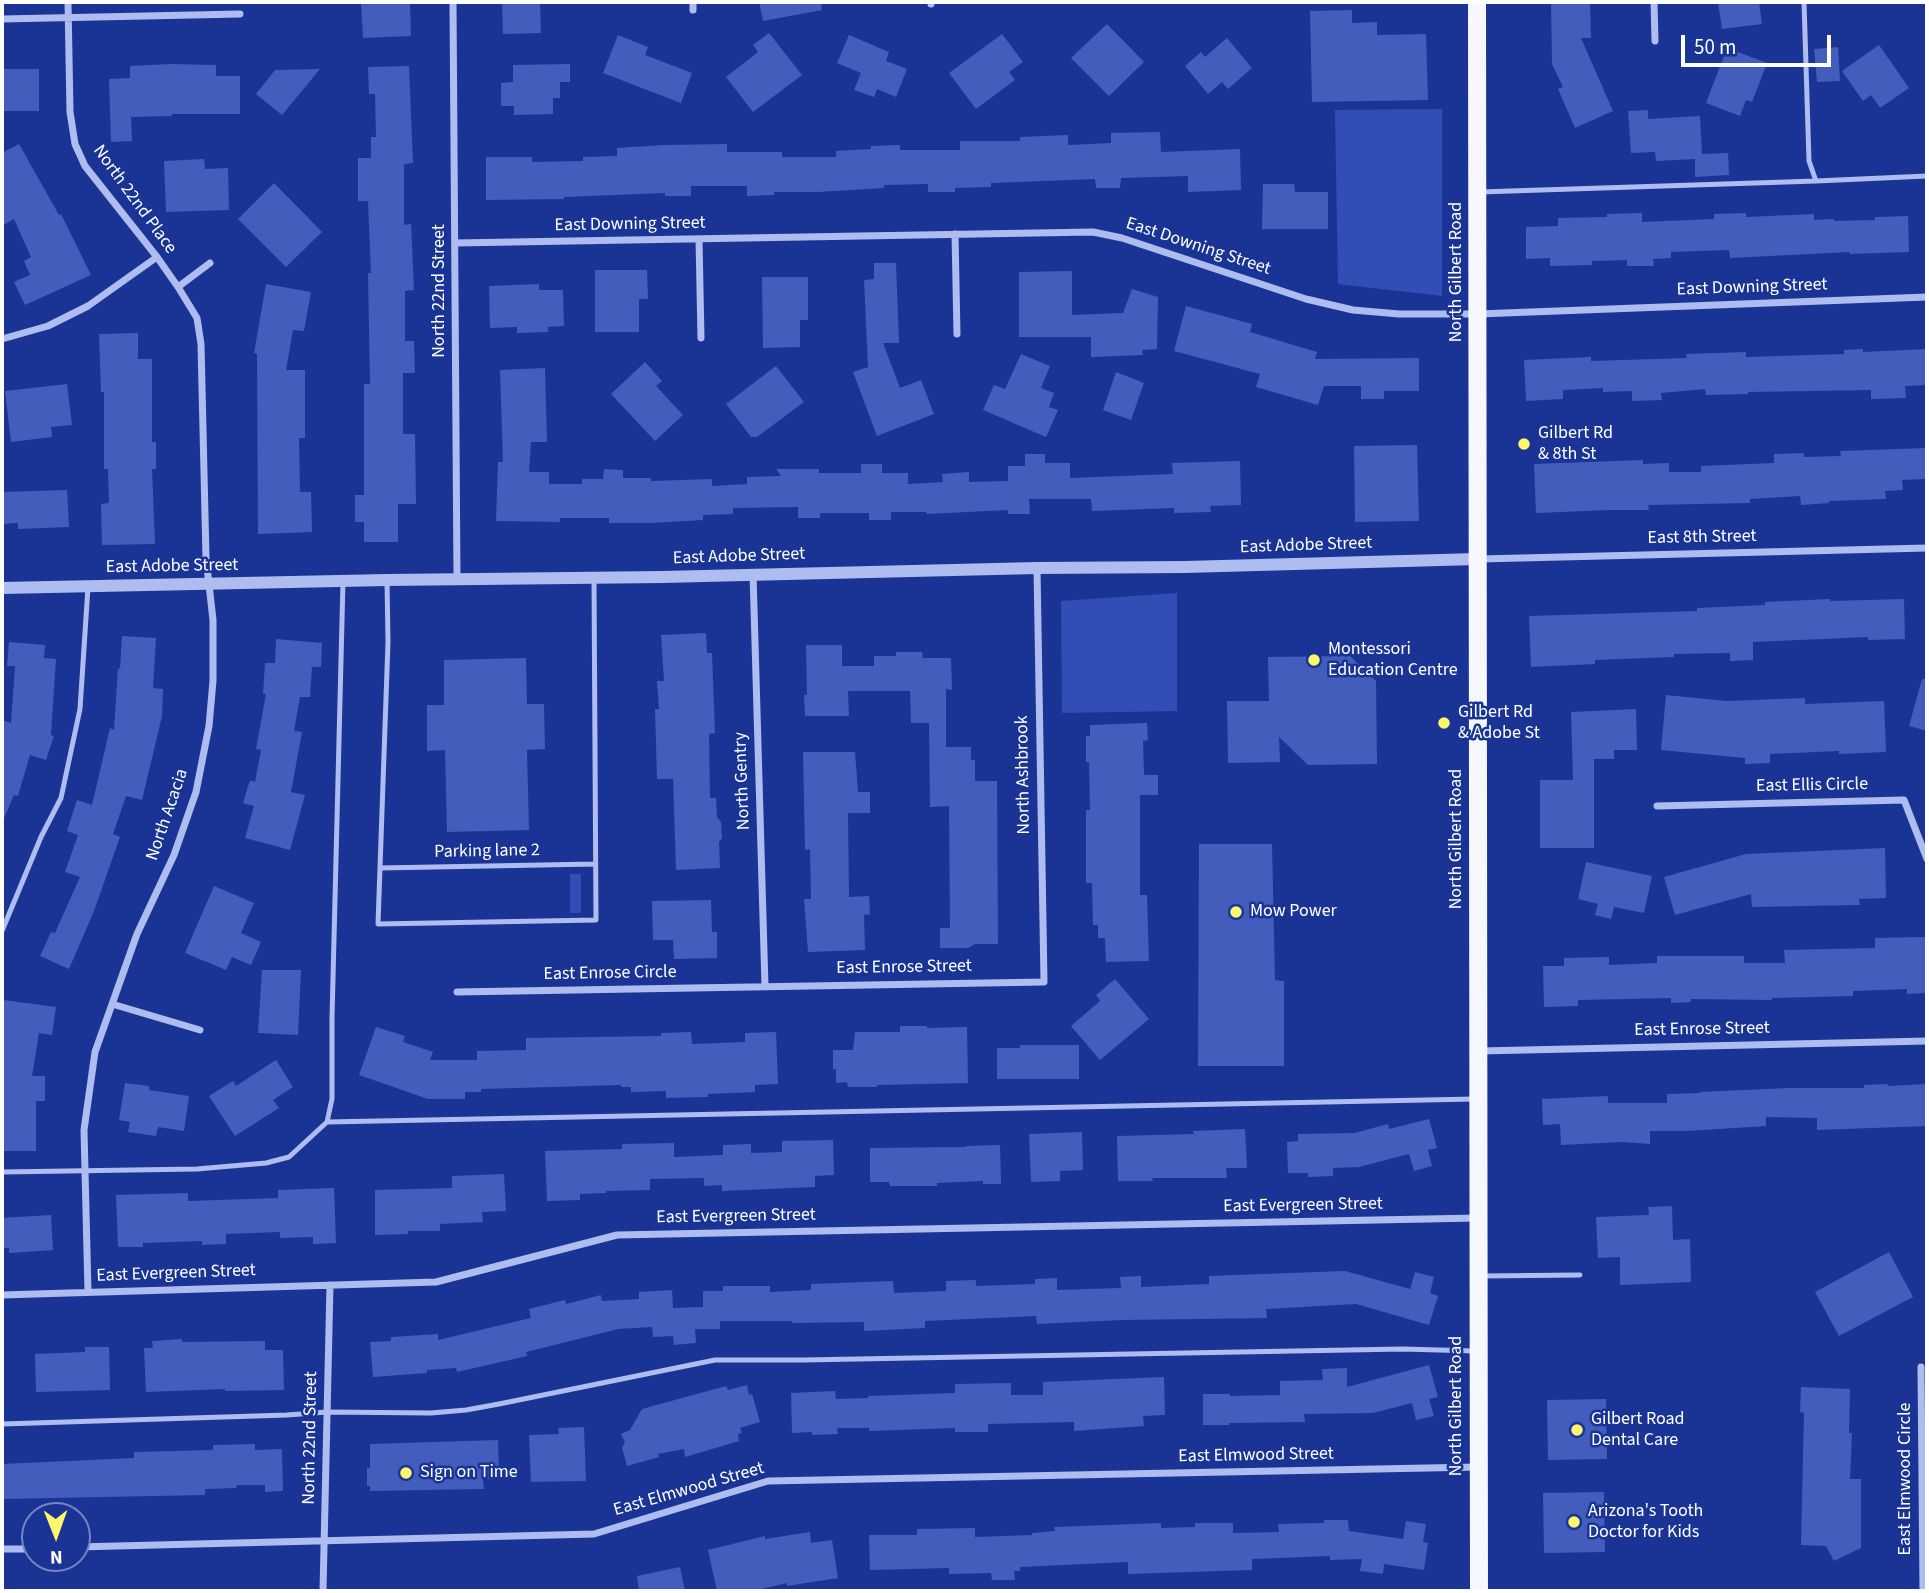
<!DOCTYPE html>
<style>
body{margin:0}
#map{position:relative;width:1929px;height:1593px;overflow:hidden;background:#1a3496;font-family:"Source Sans 3",sans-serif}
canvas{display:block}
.frame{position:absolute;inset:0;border:4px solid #fff;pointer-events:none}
.north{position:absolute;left:21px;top:1502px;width:70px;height:70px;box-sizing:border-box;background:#1a3496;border:2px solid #7685c0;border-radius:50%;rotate:179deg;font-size:19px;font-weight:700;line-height:28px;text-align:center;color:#fff}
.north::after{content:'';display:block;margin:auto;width:24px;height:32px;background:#fff66d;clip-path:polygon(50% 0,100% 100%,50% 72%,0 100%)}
.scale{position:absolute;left:1681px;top:35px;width:150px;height:32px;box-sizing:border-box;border:4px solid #fff;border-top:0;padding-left:9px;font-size:21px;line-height:24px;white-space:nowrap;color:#fff;-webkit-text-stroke:5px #1a3496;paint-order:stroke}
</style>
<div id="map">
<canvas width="1929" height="1593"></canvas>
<div class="frame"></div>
<div class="north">N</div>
<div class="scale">50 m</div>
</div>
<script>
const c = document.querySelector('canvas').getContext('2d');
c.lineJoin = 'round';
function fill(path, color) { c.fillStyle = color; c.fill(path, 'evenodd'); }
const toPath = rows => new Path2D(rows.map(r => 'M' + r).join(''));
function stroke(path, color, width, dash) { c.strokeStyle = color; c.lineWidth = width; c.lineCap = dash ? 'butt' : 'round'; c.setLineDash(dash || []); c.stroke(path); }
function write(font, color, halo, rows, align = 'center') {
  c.font = font + ' "Source Sans 3",sans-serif'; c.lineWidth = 5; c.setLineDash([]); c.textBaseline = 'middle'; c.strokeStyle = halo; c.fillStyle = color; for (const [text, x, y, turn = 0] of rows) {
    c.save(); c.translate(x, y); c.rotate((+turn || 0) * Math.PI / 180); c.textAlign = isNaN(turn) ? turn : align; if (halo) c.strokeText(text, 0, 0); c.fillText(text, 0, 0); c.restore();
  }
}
const green = toPath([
 [1442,109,1442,296,1338,284,1335,110],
 [1177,593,1177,711,1062,713,1061,601],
 [570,874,581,874,581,913,570,913]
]);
const building = toPath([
 [361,2,410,2,411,36,363,38],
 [502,2,540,2,541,33,503,34],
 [759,2,821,2,822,10,763,21],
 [1551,2,1590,2,1591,38,1581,38,1613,111,1575,128,1558,89,1563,87,1552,64],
 [1718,2,1759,2,1762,24,1722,29],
 [1352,10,1352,23,1377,22,1377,35,1426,34,1428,100,1312,102,1310,11],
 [1107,24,1144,62,1109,96,1071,58],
 [769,33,802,75,753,112,726,77,758,52,753,45],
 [1002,34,1023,62,1009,72,1015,80,976,109,949,73],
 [618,35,648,47,645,55,692,73,681,103,603,73],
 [849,35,889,52,886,61,907,69,896,97,877,89,874,97,854,90,861,73,837,63],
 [1227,38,1252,68,1228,89,1222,82,1208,94,1185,66,1201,52,1205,57],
 [1879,45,1909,88,1880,108,1871,95,1863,101,1842,71],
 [1838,47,1840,81,1817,82,1814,49],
 [1727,48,1767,63,1752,102,1746,100,1740,116,1706,103],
 [170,64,216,65,216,76,240,76,240,114,172,114,172,116,131,117,132,141,111,142,109,79,130,78,130,66],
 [570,64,570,82,560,82,560,98,553,98,553,114,514,115,514,106,501,106,501,83,513,82,513,65],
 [409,66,413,163,404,164,404,225,411,224,414,290,405,291,405,341,414,341,415,373,403,373,403,434,415,434,416,504,398,504,398,542,364,542,364,522,355,522,355,495,364,495,364,384,370,384,368,273,371,273,368,201,358,201,358,158,371,158,371,137,376,137,375,94,369,94,368,67],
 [2,69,39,69,39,111,2,111],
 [320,69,282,115,256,94,275,70],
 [1648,110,1648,119,1700,116,1702,154,1728,153,1729,175,1695,177,1695,159,1656,161,1655,152,1631,153,1628,111],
 [1160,132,1161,152,1240,149,1241,190,1188,192,1188,176,1121,178,1120,188,1096,188,1095,179,991,183,991,187,955,188,955,192,928,192,928,184,884,185,884,188,818,192,774,192,774,195,747,196,747,186,691,186,691,196,665,196,665,193,564,197,564,199,486,200,486,157,532,157,532,162,583,161,583,157,617,156,617,148,664,145,727,144,727,152,782,152,782,157,836,157,836,151,871,149,871,146,900,145,900,150,960,150,960,141,1020,141,1020,137,1068,135,1068,145,1111,143,1111,133],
 [19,144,59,215,61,214,91,275,25,305,14,282,30,275,24,261,31,257,14,219,2,226,2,153],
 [204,159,205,169,228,168,229,210,166,212,164,161],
 [274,183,322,232,286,267,238,219],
 [1263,184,1294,184,1295,192,1328,192,1328,229,1262,229],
 [1642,213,1642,222,1714,219,1714,214,1746,213,1746,217,1814,214,1814,220,1834,219,1834,221,1875,220,1875,217,1908,216,1909,252,1850,254,1849,252,1730,258,1729,250,1671,252,1671,258,1653,259,1654,266,1627,266,1627,260,1592,261,1592,265,1550,266,1550,258,1526,259,1526,227,1558,226,1558,218,1607,217,1607,214],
 [874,263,896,263,899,343,883,343,900,388,921,380,934,414,877,436,853,372,868,367,864,280,874,279],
 [595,270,647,270,648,299,639,299,639,332,595,332],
 [1072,271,1072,315,1123,313,1132,289,1158,297,1157,349,1142,350,1143,355,1091,357,1091,337,1019,337,1019,272],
 [762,277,808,277,808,320,800,320,800,347,763,348],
 [266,284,311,292,304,331,293,330,286,370,305,370,305,438,299,438,300,492,311,492,312,532,258,534,257,354,254,353],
 [539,284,539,290,563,290,564,326,548,327,548,332,517,333,517,327,490,328,489,286],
 [1186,306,1252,324,1250,332,1317,352,1315,359,1419,358,1419,391,1384,391,1384,399,1361,399,1361,386,1324,386,1318,405,1256,387,1260,374,1174,351],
 [138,333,138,359,152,359,152,442,156,442,156,469,152,469,155,544,102,545,101,504,109,503,108,469,104,469,104,392,101,392,99,334],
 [1863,349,1863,352,1927,349,1927,385,1905,386,1906,398,1871,399,1871,390,1748,392,1748,394,1706,395,1705,389,1661,393,1662,400,1632,401,1632,391,1603,392,1603,388,1563,390,1563,399,1526,401,1524,360,1591,357,1591,361,1687,358,1686,354,1746,352,1746,357,1844,354,1844,350],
 [1021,354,1050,366,1041,388,1054,393,1049,407,1058,410,1046,437,983,410,994,385,1005,389],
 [645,362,662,381,656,386,683,415,655,441,611,394],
 [776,366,804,402,757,437,751,437,726,404],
 [545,368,547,442,531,442,529,472,549,472,549,484,582,484,582,479,603,479,604,469,623,470,623,478,651,478,651,481,712,479,712,486,747,484,747,477,781,476,776,469,819,469,819,473,861,473,861,464,882,464,882,473,908,473,908,484,943,482,942,474,969,472,969,482,1008,481,1008,466,1025,466,1025,454,1045,454,1045,463,1070,463,1070,478,1173,474,1172,463,1240,461,1241,505,1210,506,1211,512,1174,513,1174,508,1092,511,1091,499,1029,499,1030,514,1008,514,1008,510,927,514,926,512,891,512,891,520,869,520,869,513,820,513,820,518,798,518,798,507,733,508,733,514,703,515,703,520,651,523,609,523,609,518,560,518,560,522,496,521,498,462,503,462,500,370],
 [1116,372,1144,383,1131,420,1103,410],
 [67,384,72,425,51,427,52,437,11,442,5,391],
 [1417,445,1419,521,1355,522,1354,446],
 [1927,448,1927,479,1902,480,1903,490,1885,491,1886,499,1829,501,1829,503,1801,505,1800,496,1750,499,1750,503,1648,505,1649,510,1610,510,1536,513,1534,464,1643,460,1643,464,1669,463,1669,472,1701,472,1701,466,1774,463,1774,454,1804,453,1804,457,1841,456,1840,451],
 [67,490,69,527,18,529,18,523,2,524,2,492],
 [1830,599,1830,601,1904,599,1905,639,1868,640,1868,637,1753,642,1753,660,1730,661,1730,653,1674,654,1674,657,1595,660,1595,664,1531,667,1529,616,1697,611,1697,608,1765,605,1765,602],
 [706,633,707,653,712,653,715,733,709,734,710,798,716,798,717,817,721,822,722,838,719,842,720,868,676,870,673,779,657,779,655,709,659,709,657,681,664,681,661,635],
 [122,636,156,638,153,688,163,689,162,716,142,800,126,796,113,834,120,837,94,911,69,969,40,956,51,932,55,933,80,877,65,872,78,835,67,831,77,800,92,805,110,728,114,730,118,668,120,669],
 [276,639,322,643,321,667,312,667,310,697,300,697,294,731,302,732,291,792,305,795,290,850,245,838,254,806,243,803,250,780,255,782,261,750,256,749,266,694,263,694,265,663,275,663],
 [9,642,45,645,44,658,56,659,51,735,54,736,46,760,30,755,18,796,14,795,2,823,2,720,11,723,15,666,7,666],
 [806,645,842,645,842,666,874,666,874,656,896,656,896,652,922,652,923,658,951,658,952,690,946,689,946,747,971,747,971,760,975,760,975,781,997,781,998,944,975,944,968,948,940,948,940,928,950,928,949,806,930,807,929,723,911,723,910,691,848,691,849,716,805,716,804,695,807,695],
 [1350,656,1376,681,1377,764,1308,765,1279,737,1280,762,1228,763,1227,701,1269,701,1268,657],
 [526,658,527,704,544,704,545,749,527,750,529,830,447,832,445,750,427,751,427,705,444,705,444,660],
 [1922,679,1927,679,1927,731,1909,726],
 [1666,695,1728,701,1805,698,1805,704,1884,701,1886,752,1839,754,1839,751,1770,754,1770,763,1745,764,1745,758,1661,750],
 [1636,709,1637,750,1614,750,1614,759,1594,759,1594,848,1540,848,1540,780,1573,780,1571,712],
 [1147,723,1148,740,1143,741,1144,775,1158,775,1158,795,1140,795,1140,895,1147,895,1149,961,1106,962,1105,938,1098,938,1098,925,1093,925,1092,883,1086,883,1086,810,1090,810,1089,762,1086,762,1086,736,1090,736,1090,725],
 [803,752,855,752,858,792,870,792,870,813,848,813,849,897,869,896,870,914,864,915,865,950,808,952,804,899,811,899,810,849,805,850],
 [1199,844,1272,844,1275,980,1284,981,1284,1066,1198,1066],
 [1885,848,1886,898,1859,899,1860,905,1752,907,1751,894,1675,915,1664,877,1746,854],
 [1586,862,1652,876,1644,913,1614,907,1611,919,1595,915,1598,904,1578,899],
 [214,886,254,903,241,933,261,942,251,965,232,957,226,970,185,953],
 [711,900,712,932,717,932,717,958,674,959,673,940,653,940,652,901],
 [1926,937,1927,993,1907,994,1907,989,1853,991,1853,996,1772,998,1772,1000,1691,999,1691,1002,1671,1003,1671,998,1578,1000,1578,1006,1544,1007,1543,966,1564,966,1564,958,1609,957,1609,965,1657,963,1657,956,1744,956,1744,963,1785,963,1784,950,1875,948,1875,938],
 [262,970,301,970,298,1035,258,1033],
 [1115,979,1149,1019,1100,1060,1071,1026,1100,1001,1096,995],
 [3,1000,56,1007,52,1035,39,1033,32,1076,45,1076,45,1101,36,1101,36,1151,2,1151,2,1010],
 [900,1026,927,1026,927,1028,967,1027,968,1083,877,1085,877,1087,848,1087,847,1082,836,1083,836,1069,833,1069,833,1050,853,1050,855,1032,900,1032],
 [376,1027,405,1036,403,1042,433,1052,430,1060,477,1060,477,1051,526,1050,526,1038,661,1036,661,1033,691,1032,692,1044,745,1042,745,1033,776,1032,778,1084,755,1085,755,1092,708,1094,708,1097,666,1098,666,1091,631,1092,631,1087,621,1087,621,1085,481,1089,481,1092,465,1092,465,1099,428,1099,359,1075],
 [1020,1045,1079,1045,1079,1079,997,1079,997,1048,1020,1048],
 [276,1060,293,1087,273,1100,279,1108,235,1136,209,1096,233,1081,236,1086],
 [125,1083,149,1086,149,1090,189,1096,184,1131,158,1127,156,1136,128,1132,130,1122,119,1120],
 [1888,1084,1888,1086,1927,1084,1927,1126,1817,1130,1817,1118,1766,1117,1766,1126,1687,1131,1650,1131,1650,1144,1622,1142,1561,1145,1560,1124,1543,1125,1542,1099,1608,1096,1608,1103,1667,1103,1667,1094,1700,1093,1700,1092,1789,1088,1864,1088,1864,1085],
 [1429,1119,1437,1148,1428,1150,1432,1166,1414,1171,1409,1154,1359,1167,1333,1168,1333,1176,1308,1177,1308,1173,1288,1173,1287,1142,1298,1141,1298,1134,1355,1133,1388,1124,1389,1129],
 [1245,1129,1247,1168,1226,1168,1227,1178,1152,1178,1153,1181,1118,1181,1117,1136,1194,1134,1193,1131],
 [1082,1132,1083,1170,1060,1171,1060,1181,1031,1182,1029,1134],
 [833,1140,834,1175,815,1176,815,1187,722,1191,722,1185,704,1186,704,1178,650,1179,650,1190,606,1191,606,1193,580,1194,580,1200,547,1201,545,1151,622,1149,622,1144,674,1143,674,1157,723,1155,723,1145,751,1144,751,1153,782,1152,782,1141],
 [1000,1145,1001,1184,983,1184,983,1181,937,1183,937,1186,890,1186,889,1182,870,1182,870,1148,966,1147,966,1146],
 [504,1174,506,1211,482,1212,483,1222,440,1224,440,1231,408,1231,408,1234,375,1235,375,1190,452,1188,452,1176],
 [334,1188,336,1243,313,1244,313,1237,280,1238,280,1232,226,1234,226,1244,202,1245,202,1241,143,1243,143,1247,118,1247,116,1195,188,1193,188,1201,278,1198,278,1190],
 [1672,1206,1673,1240,1690,1239,1691,1282,1620,1285,1620,1257,1598,1258,1596,1217,1649,1215,1648,1207],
 [51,1215,53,1250,9,1253,9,1248,2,1248,2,1218],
 [1889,1252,1913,1297,1839,1336,1815,1292],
 [1345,1271,1410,1289,1415,1272,1434,1277,1430,1293,1438,1296,1429,1325,1356,1304,1266,1309,1267,1318,1122,1320,1037,1324,1036,1316,925,1321,925,1328,864,1331,864,1322,792,1323,792,1321,720,1321,720,1329,695,1329,696,1343,674,1345,673,1336,653,1337,652,1327,618,1329,526,1352,527,1356,457,1372,456,1368,427,1370,427,1373,373,1377,370,1342,391,1341,391,1337,438,1334,438,1340,531,1318,529,1309,565,1300,566,1304,601,1295,602,1301,639,1299,639,1292,672,1290,673,1308,703,1307,703,1291,723,1291,723,1286,770,1286,770,1292,811,1290,811,1284,893,1281,894,1293,946,1291,946,1281,976,1280,976,1286,1035,1284,1035,1279,1057,1278,1057,1290,1121,1288,1120,1277,1141,1276,1141,1287,1209,1284,1209,1276],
 [182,1339,182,1342,265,1341,265,1350,283,1350,284,1390,225,1391,225,1389,146,1392,144,1348,153,1348,152,1341],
 [85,1347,109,1347,110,1390,36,1392,35,1354,85,1352],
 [1429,1365,1438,1397,1429,1399,1434,1416,1416,1420,1412,1403,1373,1413,1304,1414,1305,1422,1229,1423,1229,1425,1203,1425,1203,1394,1230,1394,1230,1396,1280,1395,1280,1381,1323,1380,1322,1369,1347,1368,1347,1387],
 [1164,1377,1165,1415,1143,1416,1144,1426,1074,1431,1074,1422,988,1424,988,1432,955,1432,955,1428,869,1431,869,1428,837,1428,838,1434,812,1435,812,1432,792,1433,791,1393,835,1391,836,1399,868,1398,868,1396,955,1393,955,1384,1011,1383,1011,1395,1043,1395,1043,1382],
 [747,1385,749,1395,752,1394,760,1422,740,1428,742,1433,738,1434,739,1441,685,1457,684,1449,658,1454,659,1457,627,1466,622,1448,625,1442,621,1434,630,1430,642,1409,726,1386,728,1390],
 [1801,1387,1850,1389,1849,1433,1852,1433,1850,1479,1861,1479,1861,1548,1834,1561,1826,1546,1801,1545,1804,1413,1800,1412],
 [1606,1399,1607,1459,1548,1460,1547,1400],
 [584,1427,586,1481,531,1482,529,1435,559,1434,558,1428],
 [498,1440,499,1479,483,1479,484,1489,370,1491,370,1486,367,1486,367,1468,370,1468,370,1444],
 [255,1444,255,1450,282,1449,283,1491,265,1492,265,1485,237,1485,236,1488,205,1489,205,1495,2,1499,2,1464,134,1458,134,1452,213,1450,213,1445],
 [1604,1492,1605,1552,1544,1553,1543,1493],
 [1324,1520,1348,1520,1349,1531,1403,1539,1406,1521,1426,1524,1423,1542,1428,1543,1424,1570,1384,1564,1383,1574,1360,1571,1362,1559,1330,1560,1330,1556,1252,1559,1252,1570,1128,1574,1128,1562,1020,1567,1020,1571,1014,1571,1015,1580,992,1580,991,1573,949,1574,949,1568,870,1570,869,1535,917,1535,917,1529,975,1528,975,1537,1032,1535,1032,1533,1055,1531,1054,1527,1161,1523,1161,1528,1195,1527,1195,1523,1233,1523,1233,1533,1279,1532,1278,1524,1324,1523],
 [810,1532,811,1543,832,1540,838,1578,787,1586,787,1583,753,1591,717,1591,708,1550,765,1536,765,1539],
 [680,1567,685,1591,639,1591,637,1576]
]);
const service = toPath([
 [1804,2,1809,161,1816,181,1927,176],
 [1480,192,1816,181],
 [387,580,388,642,378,924,596,920,594,579],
 [380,868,595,864],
 [2,931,41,837,61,798,80,709,88,587],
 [327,1122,1475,1099],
 [2,1172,197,1169,266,1163,289,1157,327,1122,332,1099,332,1018,343,581],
 [1481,1276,1580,1275],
 [2,1424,287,1415,327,1412,431,1413,466,1410,499,1404,715,1360,803,1360,1403,1349,1475,1351]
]);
const minor = toPath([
 [68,2,70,112,75,144,85,166,157,257,178,287,197,318,201,344,206,558,213,620,213,681,209,726,196,792,174,855,137,934,95,1052,84,1130,88,1292],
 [453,2,457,579],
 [693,2,693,10],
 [931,2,931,4],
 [1654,2,1655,41],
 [2,19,240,14],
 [955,234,957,334],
 [699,239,701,338],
 [455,243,1093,232,1122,238,1306,299,1353,310,1399,314,1478,314,1927,297],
 [178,287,210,263],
 [2,339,48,326,88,306,157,257],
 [1480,559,1927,548],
 [753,574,765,986],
 [1657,806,1904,800,1927,859],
 [457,992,1044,982,1037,568],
 [112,1004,200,1030],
 [1480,1051,1927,1041],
 [2,1295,436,1282,617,1235,1477,1218],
 [1921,1367,1923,1591],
 [77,1547,594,1534,768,1481,1478,1467],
 [2,1549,35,1549],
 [323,1591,330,1285]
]);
const tertiary = toPath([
 [2,588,387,580,662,577,1037,568,1185,567,1477,559]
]);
const primary = toPath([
 [1477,2,1479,1591]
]);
const markers = [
 [1524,444,7,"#fff66d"],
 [1314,660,7,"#fff66d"],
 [1444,723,7,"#fff66d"],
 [1236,912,7,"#fff66d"],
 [1577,1430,7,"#fff66d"],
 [406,1473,7,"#fff66d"],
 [1574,1522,7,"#fff66d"]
];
const streetNames = [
 ["North 22nd Place",134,200,54],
 ["East Downing Street",630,225,-1],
 ["East Downing Street",1198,247,18],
 ["North Gilbert Road",1457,272,-90],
 ["East Downing Street",1752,288,-2],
 ["North 22nd Street",440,291,-90],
 ["East 8th Street",1702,538,-1],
 ["East Adobe Street",1306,546,-2],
 ["East Adobe Street",739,557,-2],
 ["East Adobe Street",172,567,-1],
 ["North Ashbrook",1024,775,-91],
 ["North Gentry",743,781,-92],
 ["East Ellis Circle",1812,786,-1],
 ["North Acacia",168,815,-71],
 ["North Gilbert Road",1457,839,-90],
 ["Parking lane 2",487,852,-1],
 ["East Enrose Street",904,968,-1],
 ["East Enrose Circle",610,974,-1],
 ["East Enrose Street",1702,1030,-1],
 ["East Evergreen Street",1303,1206,-1],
 ["East Evergreen Street",736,1217,-1],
 ["East Evergreen Street",176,1274,-2],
 ["North Gilbert Road",1457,1406,-90],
 ["North 22nd Street",311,1438,-89],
 ["East Elmwood Street",1256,1456,-1],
 ["East Elmwood Circle",1906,1479,-90],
 ["East Elmwood Street",689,1490,-16]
];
const poiNames = [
 ["Gilbert Rd",1538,434],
 ["& 8th St",1538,455],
 ["Montessori",1328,650],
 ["Education Centre",1328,671],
 ["Gilbert Rd",1458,713],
 ["& Adobe St",1458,734],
 ["Mow Power",1250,912],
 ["Gilbert Road",1591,1420],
 ["Dental Care",1591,1441],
 ["Sign on Time",420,1473],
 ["Arizona's Tooth",1588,1512],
 ["Doctor for Kids",1588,1533]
];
fill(green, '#314eb6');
fill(building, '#435dbd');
stroke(service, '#aebcf0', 5);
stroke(minor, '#aebcf0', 7);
stroke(tertiary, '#aebcf0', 12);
stroke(primary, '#f7f8ff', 18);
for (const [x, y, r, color] of markers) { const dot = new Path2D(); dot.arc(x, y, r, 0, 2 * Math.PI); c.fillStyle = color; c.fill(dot); stroke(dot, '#1a3496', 2.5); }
write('18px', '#fff', '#1a3496', streetNames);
write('18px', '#fff', '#1a3496', poiNames, 'left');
</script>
